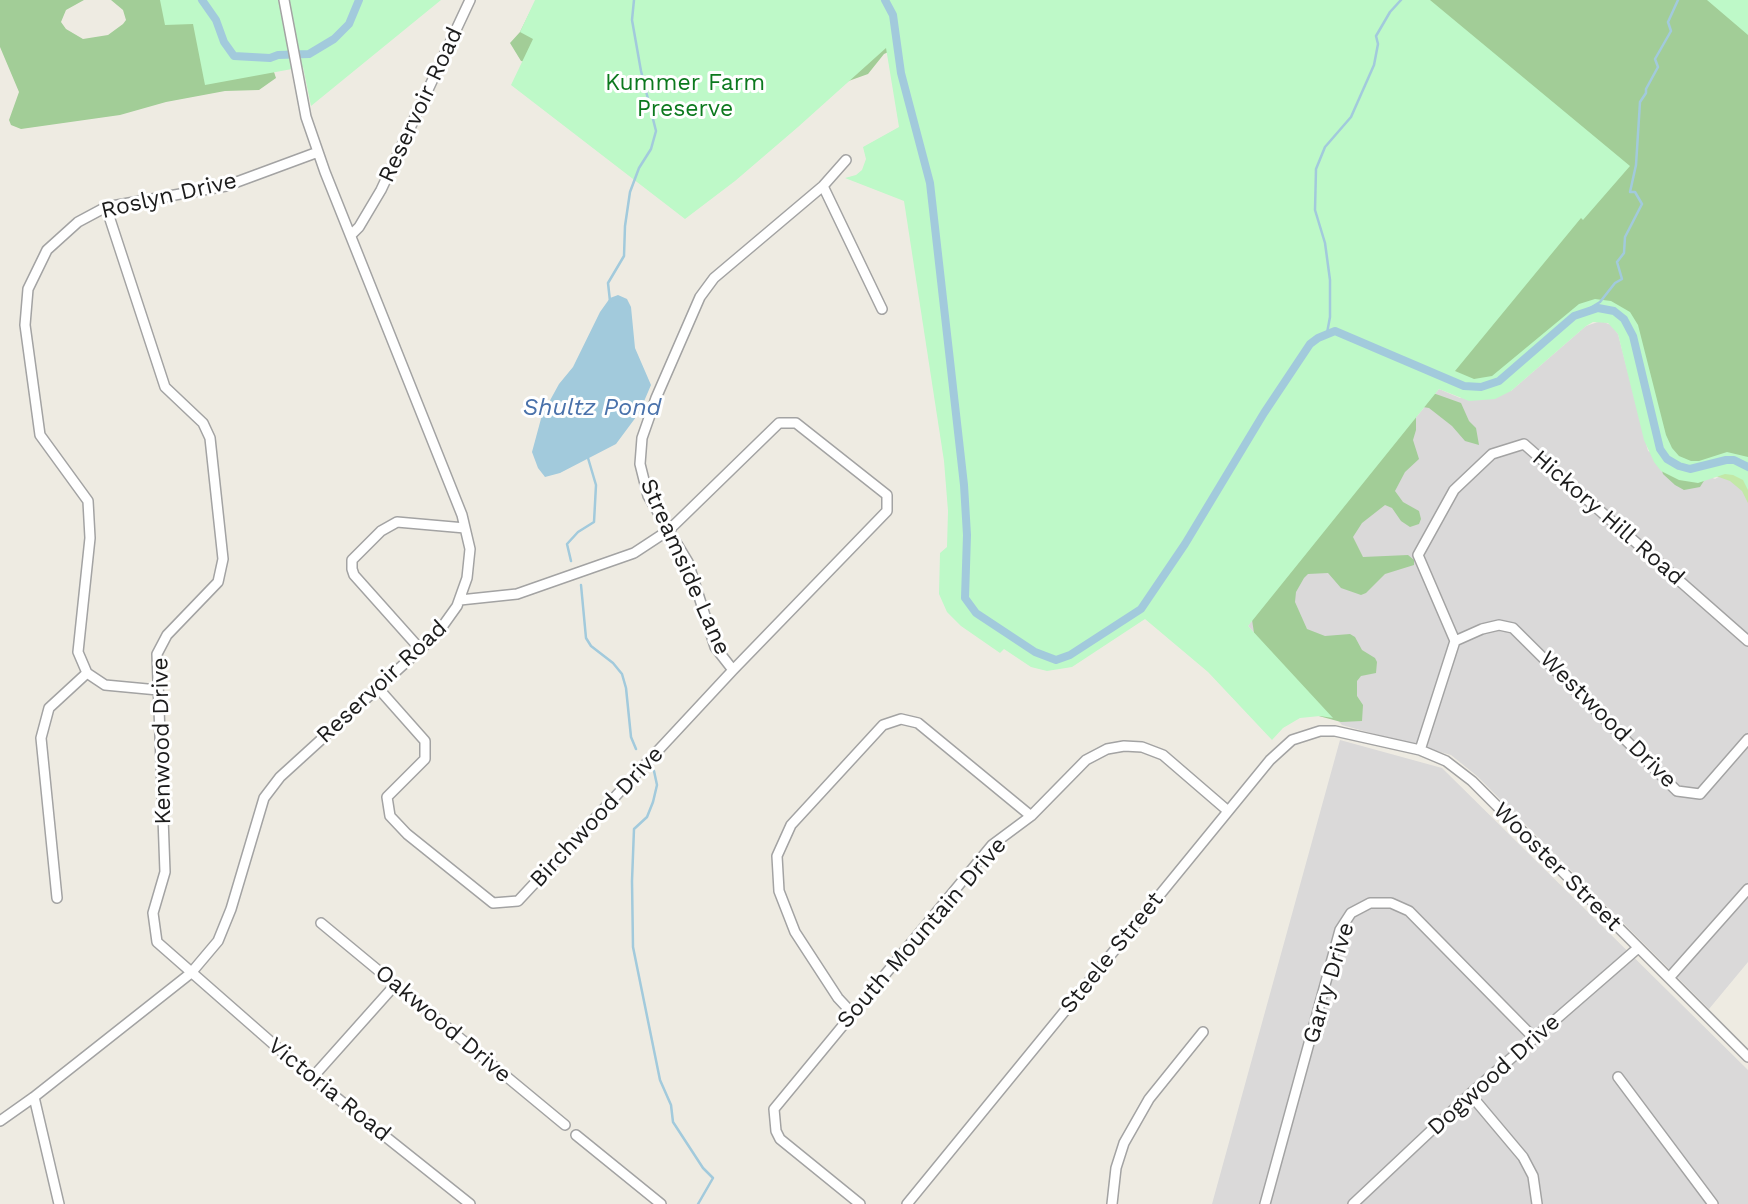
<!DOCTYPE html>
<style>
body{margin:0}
canvas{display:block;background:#eeebe2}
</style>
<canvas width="1748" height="1204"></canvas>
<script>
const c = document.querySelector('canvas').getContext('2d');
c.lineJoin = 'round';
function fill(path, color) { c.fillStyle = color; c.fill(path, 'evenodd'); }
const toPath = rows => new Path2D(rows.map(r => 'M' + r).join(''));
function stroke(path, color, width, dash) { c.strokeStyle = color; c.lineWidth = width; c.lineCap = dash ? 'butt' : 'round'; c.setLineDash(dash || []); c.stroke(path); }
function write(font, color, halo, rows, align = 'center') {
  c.font = font + ' "Work Sans",sans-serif'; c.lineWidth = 6; c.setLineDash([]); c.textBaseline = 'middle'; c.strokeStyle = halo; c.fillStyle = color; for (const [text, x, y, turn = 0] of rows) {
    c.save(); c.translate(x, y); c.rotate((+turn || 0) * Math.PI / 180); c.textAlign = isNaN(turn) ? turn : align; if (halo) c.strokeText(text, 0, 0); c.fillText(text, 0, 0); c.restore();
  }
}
const residential = toPath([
 [1601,321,1611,325,1618,334,1648,451,1715,479,1722,475,1748,490,1748,962,1709,1009,1477,776,1451,755,1342,725,1248,626,1439,389,1460,398,1511,391,1586,326],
 [1340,740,1442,768,1748,1070,1748,1204,1212,1204]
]);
const grass = toPath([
 [1748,465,1748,503,1742,491,1730,481,1716,476]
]);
const forest = toPath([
 [0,0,84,0,66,10,61,22,66,29,83,39,108,35,123,24,126,20,123,10,111,0,164,0,273,69,276,78,259,90,225,91,166,102,120,115,21,129,11,125,9,120,19,92,0,47],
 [536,0,1748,0,1748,465,1707,476,1700,487,1684,490,1675,485,1663,474,1612,308,1481,387,899,47,884,54,868,74,843,83,808,117,521,61,510,43,520,32],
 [1433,393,1461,403,1469,421,1476,428,1479,445,1465,441,1452,426,1429,408,1423,407,1416,417,1416,430,1413,440,1419,459,1405,472,1395,491,1403,502,1419,511,1421,519,1419,524,1410,527,1401,521,1392,508,1385,505,1362,523,1353,537,1363,557,1408,555,1414,560,1414,565,1385,574,1366,593,1361,595,1341,588,1328,573,1308,574,1304,578,1296,592,1295,602,1307,629,1325,636,1350,634,1355,637,1362,650,1375,658,1377,662,1376,673,1361,676,1357,681,1357,696,1363,705,1362,721,1341,722,1315,715,1254,633,1251,613]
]);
const park = toPath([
 [160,0,441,0,311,106,303,67,205,85,193,24,165,25],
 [535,0,1430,0,1630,166,1583,220,1581,218,1455,371,1474,379,1492,376,1579,304,1595,299,1611,301,1630,312,1638,325,1666,435,1672,448,1679,456,1691,461,1699,461,1727,452,1748,457,1748,490,1743,480,1733,475,1725,474,1698,483,1679,480,1661,471,1654,462,1644,440,1618,334,1608,323,1593,322,1586,326,1511,391,1495,399,1469,401,1439,389,1248,626,1333,718,1320,716,1300,718,1283,728,1272,740,1208,672,1145,619,1072,667,1047,671,1031,667,1004,649,1000,653,961,626,947,612,939,594,940,553,947,547,948,511,944,461,904,201,845,178,856,175,862,170,866,159,863,147,899,127,886,48,798,127,735,181,685,219,511,85,533,39,520,32],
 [1707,0,1748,0,1748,35]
]);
const water = toPath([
 [618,295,627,299,631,307,635,348,651,385,639,413,616,444,560,473,545,477,538,468,532,452,542,415,559,384,573,367,600,312,610,298]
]);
const stream = toPath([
 [610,301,608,283,624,256,625,226,630,192,639,168,651,149,656,131,641,71,632,20,634,0],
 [1587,310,1600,302,1615,283,1622,279,1617,262,1624,253,1625,237,1642,204,1635,192,1630,192,1636,165,1640,102,1646,93,1646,89,1658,67,1655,59,1671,31,1668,22,1678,0],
 [1327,333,1330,317,1330,280,1325,243,1315,210,1316,169,1325,147,1351,117,1374,65,1378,44,1376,36,1390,12,1401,0],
 [571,561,567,544,578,532,594,522,596,485,588,458],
 [581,585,586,638,591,646,613,663,622,674,626,688,631,737,636,749],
 [654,771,657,785,653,802,647,817,634,829,632,881,633,947,660,1080,671,1105,673,1122,703,1168,713,1178,698,1204]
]);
const canal = toPath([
 [202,0,216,20,224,42,234,56,270,58,278,55,309,54,334,39,349,24,359,0],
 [885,0,893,15,901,73,930,183,964,485,967,535,965,598,976,613,1035,652,1056,660,1070,655,1141,609,1185,544,1264,413,1310,344,1318,338,1335,331,1464,386,1481,387,1499,381,1574,316,1598,308,1614,311,1624,319,1633,336,1660,449,1667,459,1679,466,1690,469,1726,460,1734,460,1748,467]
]);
const street = toPath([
 [823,186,882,309],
 [106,207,165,387,203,423,210,438,223,559,218,582,167,635,157,654,165,872,153,913,157,942,312,1078,470,1204],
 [351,235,359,227,381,190,470,0],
 [1455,641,1482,629,1499,625,1513,628,1677,791,1700,794,1748,739],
 [421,650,354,575,352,569,352,560,381,531,397,522,465,528],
 [733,670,715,647,688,562,648,496,640,464,642,438,656,398,700,297,714,278,823,186,846,160],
 [378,688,425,741,425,759,387,797,390,816,407,834,493,903,518,901,733,670,887,511,887,495,796,423,779,423,669,530,634,553,517,594,460,600],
 [158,690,105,685,87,673,78,652,90,538,88,501,40,435,25,325,28,289,47,250,78,222,106,207,226,186,318,152],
 [1420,750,1455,641,1418,555,1454,490,1492,454,1524,444,1748,641],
 [57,898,41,738,49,708,87,673],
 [321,923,565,1125],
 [1669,978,1748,889],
 [852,1013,838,998,795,932,779,891,777,856,791,825,883,725,901,719,918,723,1031,816],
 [1618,1077,1713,1204],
 [312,1078,395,985],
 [1470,1094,1523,1157,1533,1176,1537,1204],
 [34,1097,59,1204],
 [0,1121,34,1097,191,973,218,941,231,909,264,798,280,777,437,634,457,606,467,578,470,549,462,515,325,172,306,117,284,0],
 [576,1135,661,1204],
 [860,1204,780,1139,776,1131,774,1109,992,845,1031,816,1086,760,1107,749,1124,746,1142,747,1163,755,1228,811],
 [907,1204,1270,760,1292,740,1320,731,1335,731,1420,750,1446,761,1472,781,1748,1057],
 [1112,1204,1116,1168,1124,1143,1149,1099,1203,1032],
 [1265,1204,1340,930,1351,913,1370,903,1391,903,1409,911,1534,1038],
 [1353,1204,1470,1094,1638,948]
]);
const parkNames = [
 ["Kummer Farm",685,83],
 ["Preserve",685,109]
];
const streetNames = [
 ["Reservoir Road",421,105,-65],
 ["Roslyn Drive",169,196,-13],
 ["Hickory Hill Road",1608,518,41],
 ["Streamside Lane",685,567,66],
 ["Reservoir Road",382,682,-43],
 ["Westwood Drive",1608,720,45],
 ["Kenwood Drive",162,741,-91],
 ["Birchwood Drive",597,817,-47],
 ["Wooster Street",1557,867,45],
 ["South Mountain Drive",922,933,-49],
 ["Steele Street",1112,953,-51],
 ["Garry Drive",1329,983,-73],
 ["Oakwood Drive",443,1024,40],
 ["Dogwood Drive",1494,1075,-42],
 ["Victoria Road",329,1090,39]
];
const waterNames = [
 ["Shultz Pond",592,408]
];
fill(residential, '#dad9d9');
fill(grass, '#c2e8a7');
fill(forest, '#a2cd97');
fill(park, '#bef9c8');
fill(water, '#a2cadc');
stroke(stream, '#a2cadc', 2.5);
stroke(canal, '#a2cadc', 8);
stroke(street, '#a3a3a3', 12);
stroke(street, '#fff', 9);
write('23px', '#0c791e', '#fff', parkNames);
write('23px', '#1c1c1c', '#fff', streetNames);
write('italic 24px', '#4a72ab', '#fff', waterNames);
</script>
